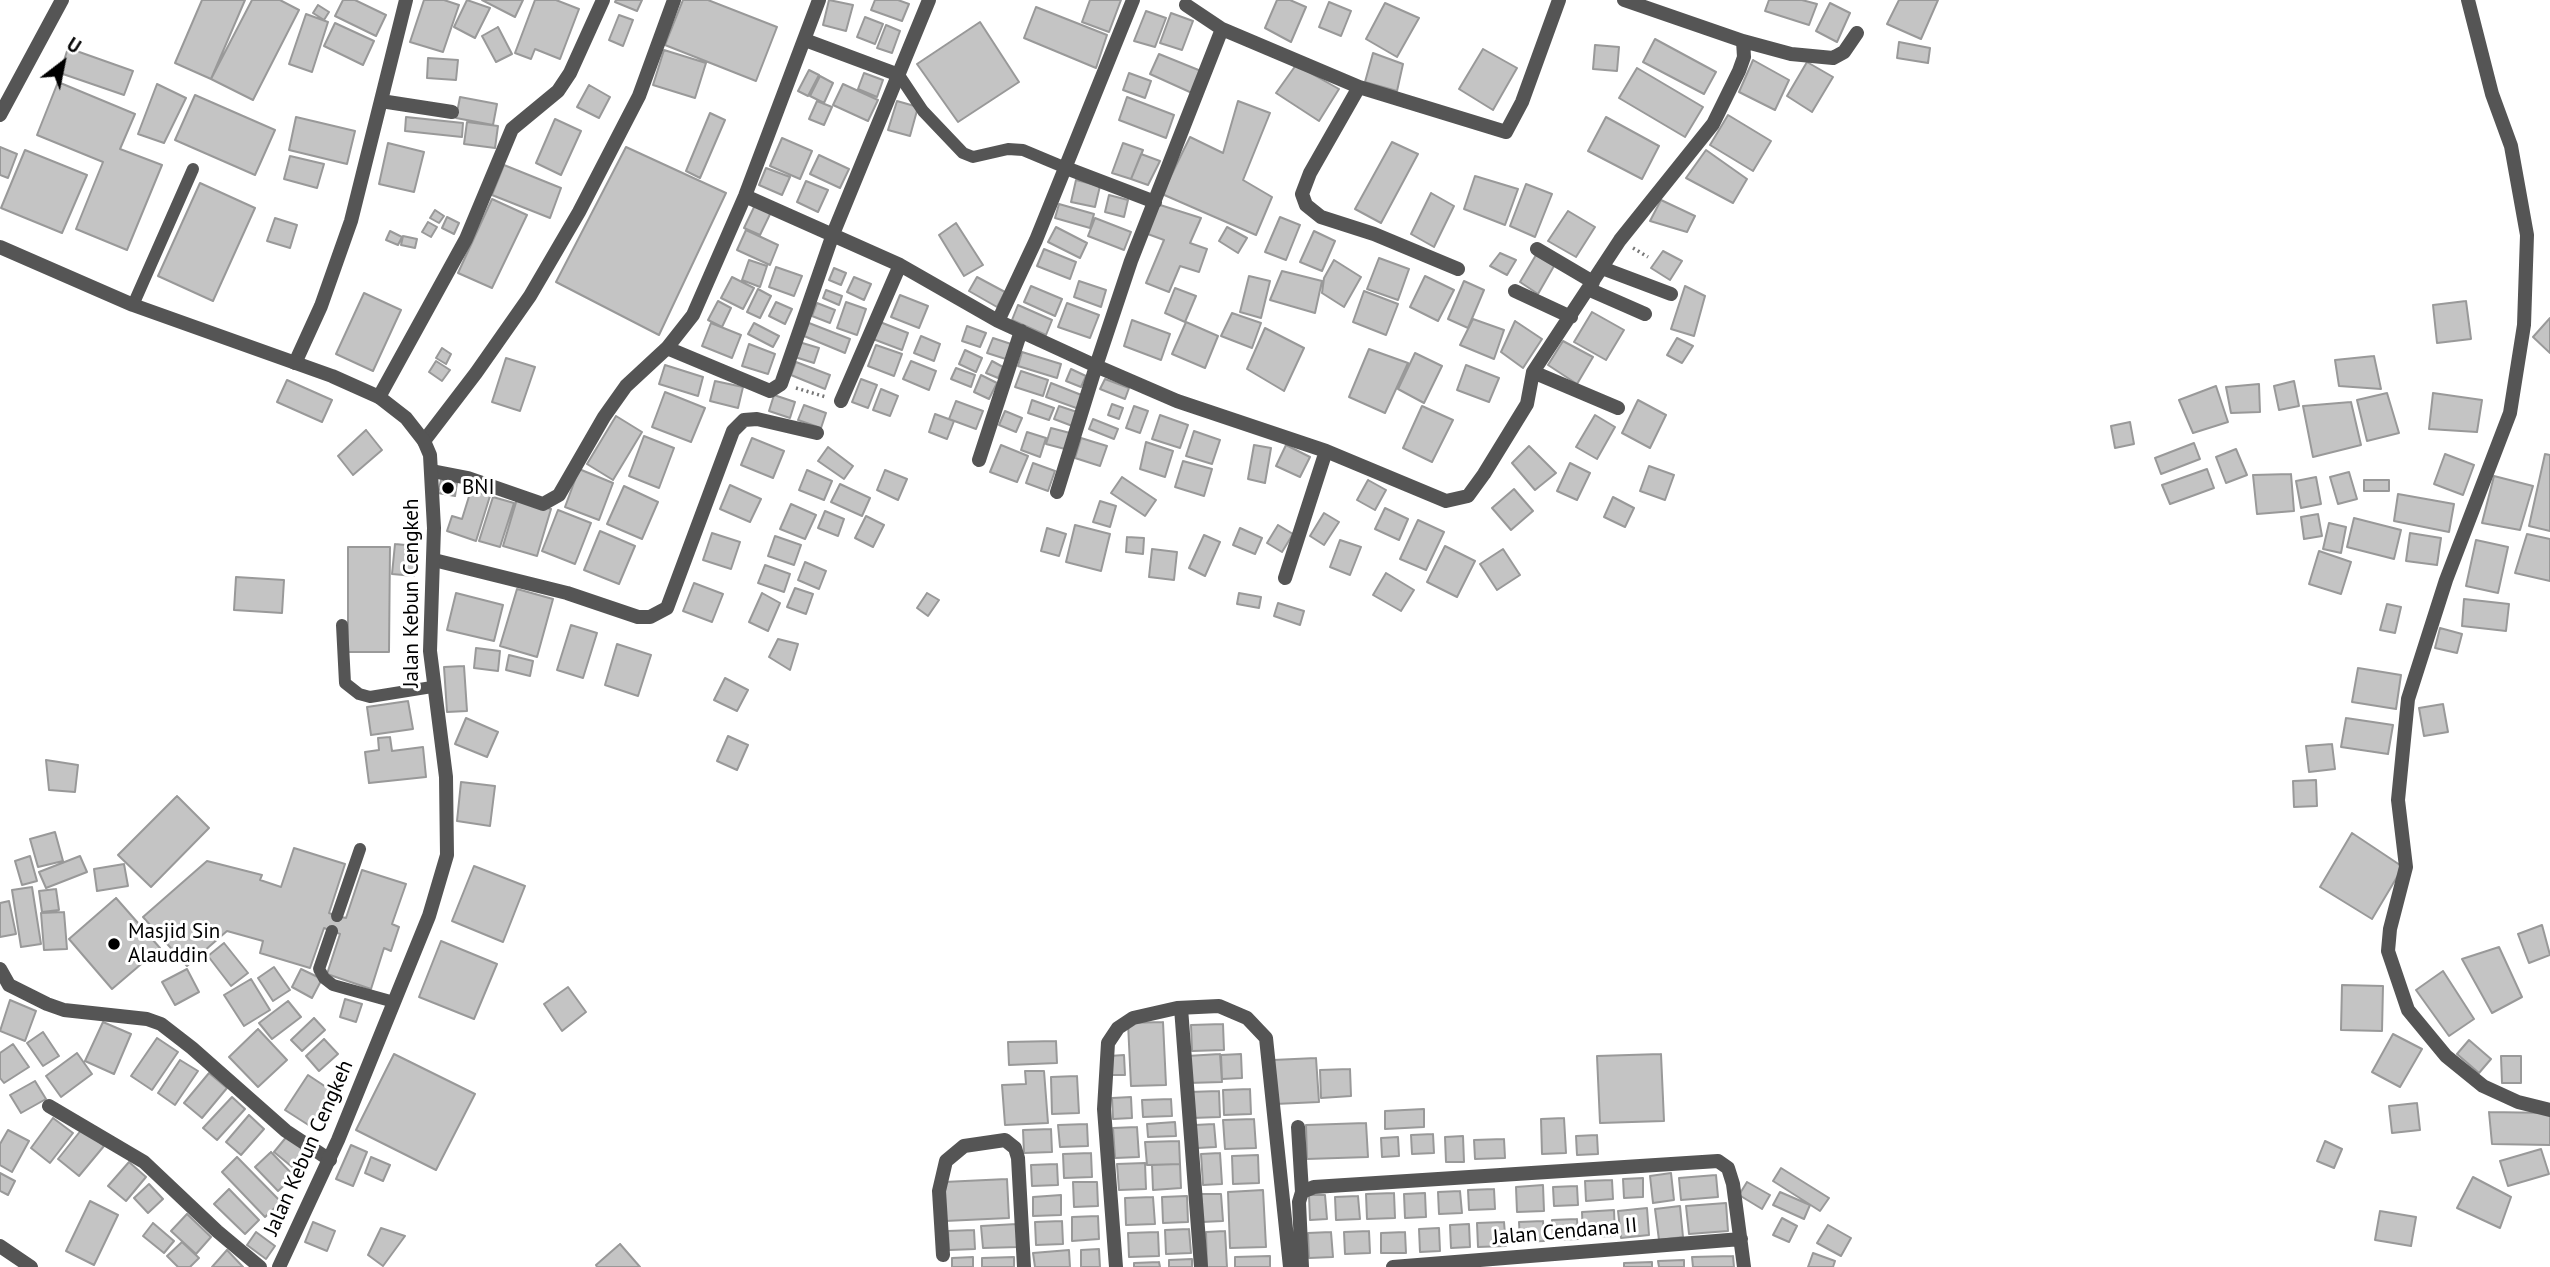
<!DOCTYPE html>
<style>
body{margin:0}
#map{position:relative;width:2550px;height:1267px;overflow:hidden;background:#fff;font-family:"PT Sans",sans-serif}
canvas{display:block}
.north{position:absolute;left:28px;top:28px;width:70px;height:70px;-webkit-text-stroke:5px #fff;paint-order:stroke;rotate:32deg;font-size:19px;font-weight:700;line-height:28px;text-align:center;color:#000}
.north::after{content:'';display:block;margin:auto;width:24px;height:32px;background:#000;clip-path:polygon(50% 0,100% 100%,50% 72%,0 100%)}
</style>
<div id="map">
<canvas width="2550" height="1267"></canvas>
<div class="north">U</div>
</div>
<script>
const c = document.querySelector('canvas').getContext('2d');
c.lineJoin = 'round';
function fill(path, color) { c.fillStyle = color; c.fill(path, 'evenodd'); }
const toPath = rows => new Path2D(rows.map(r => 'M' + r).join(''));
function stroke(path, color, width, dash) { c.strokeStyle = color; c.lineWidth = width; c.lineCap = dash ? 'butt' : 'round'; c.setLineDash(dash || []); c.stroke(path); }
function write(font, color, halo, rows, align = 'center') {
  c.font = font + ' "PT Sans",sans-serif'; c.lineWidth = 6; c.setLineDash([]); c.textBaseline = 'middle'; c.strokeStyle = halo; c.fillStyle = color; for (const [text, x, y, turn = 0] of rows) {
    c.save(); c.translate(x, y); c.rotate((+turn || 0) * Math.PI / 180); c.textAlign = isNaN(turn) ? turn : align; if (halo) c.strokeText(text, 0, 0); c.fillText(text, 0, 0); c.restore();
  }
}
const building = toPath([
 [202,0,245,0,211,79,175,63,202,0],
 [252,0,280,0,299,10,253,100,211,79,252,0],
 [343,0,355,0,386,15,376,36,335,16,343,0],
 [424,0,444,0,459,5,443,52,410,42,424,0],
 [467,0,490,8,475,38,454,27,467,0],
 [482,0,523,0,515,17,482,0],
 [535,0,556,0,579,9,560,59,535,49,531,59,515,53,535,0],
 [616,0,642,0,637,11,615,2,616,0],
 [683,0,708,0,777,27,756,81,665,45,683,0],
 [829,0,853,5,846,31,823,25,829,0],
 [875,0,898,0,909,4,902,21,871,10,875,0],
 [1090,0,1121,0,1109,32,1082,22,1090,0],
 [1277,0,1290,0,1306,7,1291,42,1265,28,1277,0],
 [1769,0,1802,0,1817,4,1809,25,1765,11,1769,0],
 [1899,0,1938,0,1921,39,1887,24,1899,0],
 [1329,2,1351,11,1341,36,1319,27,1329,2],
 [1385,3,1419,18,1397,57,1366,39,1385,3],
 [1830,3,1850,13,1837,42,1816,31,1830,3],
 [318,5,329,12,324,20,313,13,318,5],
 [1036,7,1107,35,1096,68,1024,38,1036,7],
 [1146,11,1166,18,1155,47,1134,41,1146,11],
 [1171,13,1193,21,1182,50,1160,43,1171,13],
 [306,14,328,22,312,72,289,64,306,14],
 [619,15,633,20,623,46,609,40,619,15],
 [865,17,883,24,875,44,857,37,865,17],
 [980,22,1019,82,958,122,917,64,980,22],
 [335,23,374,41,363,65,324,46,335,23],
 [886,25,900,31,892,53,877,48,886,25],
 [498,27,512,54,496,62,482,36,498,27],
 [1655,39,1716,72,1704,94,1643,62,1655,39],
 [1899,42,1930,48,1928,63,1897,58,1899,42],
 [1595,45,1619,47,1617,71,1593,69,1595,45],
 [68,48,133,71,124,95,60,73,68,48],
 [1483,49,1517,68,1493,110,1459,89,1483,49],
 [664,50,706,63,695,98,653,85,664,50],
 [1373,53,1403,64,1397,91,1365,82,1373,53],
 [1159,54,1201,71,1192,93,1150,74,1159,54],
 [428,58,458,60,456,80,427,78,428,58],
 [1753,60,1789,80,1775,110,1739,92,1753,60],
 [1807,62,1833,77,1812,112,1787,96,1807,62],
 [1296,65,1339,89,1319,121,1276,93,1296,65],
 [1637,68,1703,107,1685,137,1619,98,1637,68],
 [809,70,819,75,808,96,798,91,809,70],
 [864,73,883,80,877,97,858,89,864,73],
 [1129,73,1151,81,1145,98,1123,90,1129,73],
 [820,76,833,83,824,103,810,96,820,76],
 [58,82,135,114,120,149,162,165,127,250,76,229,103,162,37,135,58,82],
 [157,84,186,98,164,143,138,134,157,84],
 [843,84,878,100,868,121,833,105,843,84],
 [589,85,610,97,599,118,577,107,589,85],
 [195,95,275,130,255,175,175,140,195,95],
 [460,97,497,104,493,125,456,118,460,97],
 [1127,97,1174,115,1166,138,1119,120,1127,97],
 [817,101,832,107,824,125,809,119,817,101],
 [897,101,918,107,910,136,888,130,897,101],
 [1238,101,1270,113,1243,180,1272,197,1256,235,1162,194,1190,137,1223,153,1238,101],
 [710,113,725,120,700,178,686,171,710,113],
 [1728,115,1771,141,1753,171,1710,145,1728,115],
 [296,117,355,131,347,164,289,150,296,117],
 [406,117,463,123,462,137,405,131,406,117],
 [1606,117,1659,146,1642,179,1588,151,1606,117],
 [555,119,581,131,561,175,536,163,555,119],
 [467,122,498,126,495,148,464,144,467,122],
 [782,138,812,151,800,179,770,166,782,138],
 [1392,142,1418,154,1381,223,1355,209,1392,142],
 [388,143,424,152,414,192,379,184,388,143],
 [1123,143,1143,150,1131,179,1112,173,1123,143],
 [0,147,17,154,8,178,0,175,0,147],
 [626,147,726,193,659,335,556,282,626,147],
 [25,150,87,175,62,233,1,208,25,150],
 [1706,150,1747,179,1733,203,1686,178,1706,150],
 [1141,154,1160,161,1148,185,1131,179,1141,154],
 [819,155,849,169,840,188,810,174,819,155],
 [290,156,324,164,317,188,284,179,290,156],
 [504,165,561,188,550,218,492,195,504,165],
 [766,168,790,177,782,195,759,185,766,168],
 [1475,176,1518,189,1505,225,1464,209,1475,176],
 [1076,180,1100,186,1095,207,1071,202,1076,180],
 [806,181,828,190,818,212,797,202,806,181],
 [200,183,255,208,213,301,158,276,200,183],
 [1526,184,1552,194,1535,237,1510,226,1526,184],
 [1431,193,1454,206,1434,247,1411,234,1431,193],
 [1109,195,1128,200,1124,217,1105,212,1109,195],
 [492,199,527,215,492,288,458,273,492,199],
 [1661,200,1695,216,1687,232,1650,221,1661,200],
 [756,203,772,210,760,235,744,228,756,203],
 [1059,204,1094,214,1090,228,1055,218,1059,204],
 [1157,204,1201,218,1190,243,1207,249,1199,272,1180,266,1169,292,1146,283,1164,240,1145,233,1157,204],
 [435,210,444,216,439,223,430,218,435,210],
 [1568,211,1595,227,1576,257,1548,241,1568,211],
 [447,217,459,223,454,234,442,228,447,217],
 [1280,217,1300,225,1286,260,1265,252,1280,217],
 [275,218,297,225,290,248,267,241,275,218],
 [1095,218,1131,232,1124,250,1088,236,1095,218],
 [428,222,437,227,431,237,422,232,428,222],
 [956,223,983,265,964,276,939,235,956,223],
 [1056,227,1087,243,1080,258,1048,242,1056,227],
 [1227,227,1247,238,1238,253,1219,241,1227,227],
 [746,230,778,245,770,265,737,250,746,230],
 [390,231,402,237,398,245,386,240,390,231],
 [1314,231,1335,241,1322,271,1300,262,1314,231],
 [403,236,417,239,415,248,401,245,403,236],
 [1044,249,1076,262,1070,279,1037,266,1044,249],
 [1663,251,1682,261,1670,280,1651,268,1663,251],
 [1500,253,1516,260,1507,275,1490,266,1500,253],
 [1536,255,1554,266,1538,294,1520,282,1536,255],
 [1379,258,1409,269,1398,300,1367,289,1379,258],
 [749,260,767,266,760,287,742,280,749,260],
 [1334,260,1361,277,1344,307,1322,293,1324,278,1334,260],
 [776,267,802,276,794,296,769,287,776,267],
 [834,268,846,273,841,285,829,280,834,268],
 [1282,271,1322,281,1315,313,1270,300,1282,271],
 [1249,276,1270,281,1261,318,1240,312,1249,276],
 [1425,276,1454,290,1438,321,1410,307,1425,276],
 [732,277,754,288,743,309,721,298,732,277],
 [854,277,871,284,864,300,847,292,854,277],
 [977,277,1005,292,997,307,969,291,977,277],
 [1079,281,1106,290,1101,307,1074,297,1079,281],
 [1464,281,1484,290,1468,328,1448,319,1464,281],
 [1031,286,1062,299,1055,316,1024,302,1031,286],
 [1685,286,1705,296,1694,336,1671,329,1685,286],
 [1175,288,1196,296,1185,322,1165,313,1175,288],
 [758,289,771,296,760,318,747,312,758,289],
 [826,290,842,296,839,305,823,298,826,290],
 [1364,291,1398,304,1386,335,1353,322,1364,291],
 [364,293,401,310,373,371,336,354,364,293],
 [900,295,928,306,919,328,891,317,900,295],
 [718,301,731,308,722,327,708,320,718,301],
 [2466,301,2471,339,2437,343,2433,305,2466,301],
 [776,302,792,309,785,324,769,316,776,302],
 [846,302,866,309,857,335,837,328,846,302],
 [817,303,835,310,830,323,812,316,817,303],
 [1067,303,1099,315,1090,338,1058,327,1067,303],
 [1018,305,1052,320,1046,335,1012,320,1018,305],
 [1592,312,1624,330,1606,360,1574,342,1592,312],
 [1232,313,1261,323,1252,348,1221,336,1232,313],
 [2550,318,2550,353,2533,337,2550,318],
 [1473,319,1504,330,1494,359,1460,345,1473,319],
 [1132,320,1170,334,1161,360,1124,346,1132,320],
 [1515,321,1542,339,1523,368,1501,352,1515,321],
 [880,322,908,333,902,350,873,339,880,322],
 [1186,322,1218,336,1205,368,1172,354,1186,322],
 [711,323,741,335,732,358,702,346,711,323],
 [754,323,779,336,773,347,748,334,754,323],
 [809,323,850,339,845,353,804,336,809,323],
 [967,326,986,333,980,347,962,341,967,326],
 [1265,328,1304,348,1284,391,1247,369,1265,328],
 [921,336,940,344,934,361,914,353,921,336],
 [993,338,1014,345,1009,360,987,353,993,338],
 [1677,338,1693,346,1682,363,1667,355,1677,338],
 [1563,341,1593,357,1577,384,1548,365,1563,341],
 [799,342,819,348,814,363,795,357,799,342],
 [749,344,775,354,768,374,742,366,749,344],
 [876,345,902,354,894,376,868,366,876,345],
 [442,348,451,354,446,364,436,358,442,348],
 [1369,349,1408,363,1385,413,1349,397,1369,349],
 [965,350,982,358,976,372,959,364,965,350],
 [1022,352,1061,364,1057,378,1018,366,1022,352],
 [1415,353,1442,366,1424,403,1398,389,1415,353],
 [2374,356,2381,389,2339,386,2335,360,2374,356],
 [506,358,535,367,520,411,492,402,506,358],
 [436,361,450,370,442,381,429,372,436,361],
 [911,361,936,371,929,390,903,379,911,361],
 [992,361,1003,367,998,378,986,373,992,361],
 [796,362,830,375,825,389,791,375,796,362],
 [665,365,703,377,698,396,659,384,665,365],
 [1466,365,1499,378,1489,402,1457,390,1466,365],
 [956,368,975,375,971,387,951,379,956,368],
 [1071,369,1086,376,1081,387,1066,381,1071,369],
 [1021,371,1048,380,1043,396,1015,387,1021,371],
 [981,375,997,383,989,399,974,392,981,375],
 [861,379,877,385,868,408,852,402,861,379],
 [1105,379,1129,388,1125,399,1100,389,1105,379],
 [287,380,332,400,322,422,277,402,287,380],
 [715,381,743,387,738,408,710,401,715,381],
 [2294,381,2299,406,2279,410,2274,386,2294,381],
 [1051,383,1084,396,1079,409,1046,397,1051,383],
 [2259,384,2260,412,2231,413,2226,387,2259,384],
 [2216,386,2228,422,2193,433,2179,400,2216,386],
 [881,389,898,396,890,416,873,410,881,389],
 [665,392,705,408,691,442,652,427,665,392],
 [2387,393,2399,433,2367,441,2357,400,2387,393],
 [2433,393,2482,400,2477,432,2429,429,2433,393],
 [774,395,795,402,790,418,769,411,774,395],
 [1032,400,1054,408,1049,420,1028,413,1032,400],
 [1638,400,1666,415,1650,448,1622,433,1638,400],
 [956,401,983,411,976,429,949,419,956,401],
 [2351,402,2361,445,2313,457,2303,406,2351,402],
 [1112,404,1123,408,1119,419,1108,415,1112,404],
 [804,405,826,413,821,428,798,420,804,405],
 [1059,406,1080,413,1075,427,1054,419,1059,406],
 [1134,406,1148,411,1140,433,1126,428,1134,406],
 [1422,406,1453,420,1432,462,1403,448,1422,406],
 [1005,411,1022,418,1016,432,999,425,1005,411],
 [935,414,954,421,947,439,929,432,935,414],
 [1160,415,1188,425,1180,448,1152,439,1160,415],
 [1595,415,1615,427,1597,459,1576,447,1595,415],
 [616,416,642,432,613,480,587,464,616,416],
 [1093,419,1118,429,1114,439,1089,429,1093,419],
 [2130,422,2134,444,2115,448,2111,426,2130,422],
 [1051,428,1070,433,1065,449,1046,444,1051,428],
 [366,430,382,450,353,475,338,456,366,430],
 [1194,431,1220,440,1212,464,1186,456,1194,431],
 [1027,432,1046,438,1040,457,1021,450,1027,432],
 [644,436,674,448,659,488,629,476,644,436],
 [752,438,784,451,773,478,741,465,752,438],
 [1081,438,1107,446,1100,466,1075,458,1081,438],
 [1146,442,1173,451,1165,477,1140,469,1146,442],
 [2194,443,2200,459,2161,474,2155,458,2194,443],
 [1001,445,1028,456,1017,482,990,472,1001,445],
 [1254,445,1271,448,1265,483,1248,479,1254,445],
 [1286,445,1310,457,1300,477,1276,466,1286,445],
 [1529,446,1556,473,1535,490,1512,463,1529,446],
 [828,447,853,466,844,479,818,461,828,447],
 [2236,449,2247,475,2226,483,2216,457,2236,449],
 [2445,454,2474,465,2463,495,2434,484,2445,454],
 [2545,454,2550,455,2550,531,2529,526,2545,454],
 [1183,461,1212,469,1204,496,1175,487,1183,461],
 [1033,463,1055,471,1048,491,1026,483,1033,463],
 [1570,463,1590,473,1577,500,1557,491,1570,463],
 [1649,466,1674,475,1665,500,1640,491,1649,466],
 [579,469,613,483,599,520,565,507,579,469],
 [2207,469,2214,488,2170,504,2162,485,2207,469],
 [807,470,832,481,824,500,799,490,807,470],
 [885,470,907,479,898,500,877,490,885,470],
 [2349,472,2357,499,2338,504,2330,477,2349,472],
 [2291,474,2294,511,2257,514,2253,475,2291,474],
 [2494,476,2533,486,2520,530,2482,523,2494,476],
 [1122,477,1156,500,1145,516,1111,493,1122,477],
 [2316,477,2321,504,2301,508,2296,481,2316,477],
 [441,480,457,483,455,496,438,493,441,480],
 [1368,480,1386,490,1375,510,1357,500,1368,480],
 [2364,480,2389,480,2389,491,2364,491,2364,480],
 [840,484,870,498,862,516,831,502,840,484],
 [730,485,761,499,750,522,720,509,730,485],
 [624,486,658,502,642,539,607,524,624,486],
 [1514,489,1533,511,1511,530,1492,508,1514,489],
 [471,490,490,496,476,541,447,531,452,516,462,519,471,490],
 [2398,494,2454,504,2449,532,2394,521,2398,494],
 [493,497,514,503,500,547,479,541,493,497],
 [1613,497,1634,508,1625,527,1604,517,1613,497],
 [517,499,551,509,537,556,503,546,517,499],
 [1100,501,1116,506,1110,527,1093,522,1100,501],
 [791,504,816,515,805,539,780,529,791,504],
 [1385,508,1408,519,1399,540,1375,529,1385,508],
 [558,510,591,523,575,564,542,551,558,510],
 [825,511,844,519,838,536,818,528,825,511],
 [1324,513,1339,522,1324,545,1310,536,1324,513],
 [2318,514,2322,536,2304,539,2301,517,2318,514],
 [866,516,884,525,873,547,855,538,866,516],
 [2354,518,2401,530,2394,559,2347,547,2354,518],
 [1418,520,1444,532,1426,570,1400,559,1418,520],
 [2329,523,2346,527,2341,553,2323,549,2329,523],
 [1075,525,1110,534,1101,571,1066,562,1075,525],
 [1278,525,1293,534,1282,552,1267,543,1278,525],
 [1047,528,1066,534,1059,556,1041,551,1047,528],
 [1240,528,1262,538,1255,554,1233,545,1240,528],
 [600,531,635,546,619,584,584,570,600,531],
 [712,533,740,542,731,569,703,560,712,533],
 [2410,533,2441,538,2437,565,2406,561,2410,533],
 [2527,534,2550,539,2550,581,2515,573,2527,534],
 [1204,535,1220,542,1205,576,1189,568,1204,535],
 [775,536,801,545,794,565,768,556,775,536],
 [1127,537,1144,538,1143,554,1126,552,1127,537],
 [1340,540,1361,547,1350,575,1330,567,1340,540],
 [2476,540,2508,547,2498,593,2466,586,2476,540],
 [395,544,416,546,414,576,392,574,395,544],
 [1445,546,1475,561,1457,597,1427,582,1445,546],
 [348,547,390,547,389,652,348,652,348,547],
 [1152,549,1177,552,1174,580,1149,577,1152,549],
 [1503,549,1520,575,1497,590,1480,564,1503,549],
 [2319,551,2351,562,2341,594,2309,584,2319,551],
 [805,562,826,571,819,589,798,580,805,562],
 [765,565,790,574,784,592,758,583,765,565],
 [1386,573,1414,590,1401,611,1373,595,1386,573],
 [236,577,284,580,282,613,234,610,236,577],
 [694,583,723,594,712,622,683,611,694,583],
 [795,588,813,594,806,614,787,607,795,588],
 [517,589,553,599,537,657,500,646,517,589],
 [456,593,503,605,494,641,447,630,456,593],
 [762,593,780,603,768,631,749,622,762,593],
 [927,593,939,600,928,616,917,608,927,593],
 [1239,593,1261,597,1259,608,1237,604,1239,593],
 [2464,599,2509,604,2506,631,2462,626,2464,599],
 [1278,603,1304,611,1300,625,1274,616,1278,603],
 [2387,604,2401,607,2395,633,2380,630,2387,604],
 [571,625,597,633,583,678,557,670,571,625],
 [2440,628,2462,634,2457,653,2435,648,2440,628],
 [778,639,798,644,790,670,769,657,778,639],
 [617,644,651,655,638,696,605,685,617,644],
 [476,648,500,651,498,671,474,668,476,648],
 [509,655,533,661,530,676,506,670,509,655],
 [464,666,467,711,447,712,444,667,464,666],
 [2358,668,2401,675,2396,709,2352,702,2358,668],
 [725,678,748,690,737,711,714,700,725,678],
 [408,701,413,729,371,735,367,707,408,701],
 [2443,704,2448,732,2424,736,2419,708,2443,704],
 [466,718,498,732,487,757,455,744,466,718],
 [2346,718,2393,725,2388,754,2341,747,2346,718],
 [728,736,748,745,737,770,717,761,728,736],
 [390,737,392,751,423,747,426,777,369,783,365,752,379,750,378,738,390,737],
 [2332,744,2335,769,2309,772,2306,746,2332,744],
 [46,760,78,765,75,792,49,790,46,760],
 [2316,780,2317,806,2294,807,2293,781,2316,780],
 [461,782,495,786,490,826,457,821,461,782],
 [177,796,209,828,151,887,118,855,177,796],
 [55,832,63,861,38,867,30,839,55,832],
 [2352,833,2403,867,2372,919,2320,887,2352,833],
 [294,848,345,864,329,913,337,916,346,918,362,870,406,884,392,924,399,927,391,951,384,948,371,989,327,974,340,934,324,928,310,968,260,953,263,941,227,931,187,966,143,917,207,861,262,875,260,880,281,887,294,848],
 [30,856,37,881,22,885,15,861,30,856],
 [80,856,87,872,46,888,39,872,80,856],
 [124,864,128,886,97,891,94,869,124,864],
 [474,866,525,886,503,942,452,921,474,866],
 [32,887,41,944,21,947,12,890,32,887],
 [56,889,59,910,42,912,39,891,56,889],
 [116,898,160,948,112,989,69,939,116,898],
 [9,901,16,934,0,937,0,903,9,901],
 [64,912,67,949,44,950,41,913,64,912],
 [2542,925,2550,955,2529,963,2518,934,2542,925],
 [441,941,497,964,474,1019,419,997,441,941],
 [224,943,248,973,231,986,208,956,224,943],
 [2499,947,2522,997,2492,1013,2462,959,2499,947],
 [274,967,290,990,273,1001,258,978,274,967],
 [187,969,199,992,175,1005,162,982,187,969],
 [301,969,322,979,312,998,292,987,301,969],
 [2443,971,2474,1019,2449,1036,2416,990,2443,971],
 [251,979,270,1010,244,1026,224,995,251,979],
 [2342,985,2383,986,2382,1031,2341,1030,2342,985],
 [568,987,586,1012,562,1031,544,1004,568,987],
 [345,999,362,1004,356,1022,340,1017,345,999],
 [10,1000,36,1011,25,1041,0,1031,10,1000],
 [288,1001,301,1017,272,1039,259,1023,288,1001],
 [314,1018,325,1030,302,1051,291,1040,314,1018],
 [103,1022,131,1034,114,1074,85,1061,103,1022],
 [1163,1022,1166,1085,1131,1086,1128,1023,1163,1022],
 [1223,1024,1224,1050,1192,1051,1191,1025,1223,1024],
 [258,1029,287,1060,258,1087,229,1057,258,1029],
 [43,1032,59,1056,43,1066,27,1043,43,1032],
 [2393,1034,2422,1049,2400,1087,2372,1072,2393,1034],
 [157,1038,178,1052,152,1090,131,1076,157,1038],
 [324,1039,338,1054,319,1071,306,1056,324,1039],
 [2469,1040,2491,1059,2479,1073,2457,1054,2469,1040],
 [1056,1041,1057,1063,1009,1065,1008,1042,1056,1041],
 [13,1044,29,1067,4,1083,0,1078,0,1053,13,1044],
 [77,1053,92,1074,61,1097,46,1076,77,1053],
 [394,1054,475,1094,436,1170,356,1130,394,1054],
 [1220,1054,1222,1082,1188,1083,1187,1056,1220,1054],
 [1241,1054,1242,1078,1222,1079,1221,1055,1241,1054],
 [1661,1054,1664,1121,1600,1123,1597,1056,1661,1054],
 [1124,1055,1125,1075,1110,1075,1109,1056,1124,1055],
 [2501,1056,2521,1056,2521,1083,2502,1083,2501,1056],
 [1316,1058,1319,1102,1275,1104,1273,1060,1316,1058],
 [180,1060,198,1071,175,1105,158,1093,180,1060],
 [1350,1069,1351,1096,1321,1098,1320,1070,1350,1069],
 [1025,1071,1044,1071,1048,1123,1005,1125,1002,1085,1026,1084,1025,1071],
 [209,1073,227,1088,202,1118,184,1103,209,1073],
 [308,1075,332,1091,310,1126,285,1110,308,1075],
 [1077,1076,1079,1113,1052,1114,1051,1077,1077,1076],
 [35,1081,46,1099,21,1113,10,1095,35,1081],
 [1250,1089,1251,1114,1224,1115,1223,1090,1250,1089],
 [1219,1091,1220,1117,1191,1118,1189,1092,1219,1091],
 [232,1097,245,1109,217,1140,203,1128,232,1097],
 [1131,1097,1132,1118,1113,1119,1112,1098,1131,1097],
 [1171,1099,1172,1116,1143,1117,1142,1100,1171,1099],
 [2417,1103,2420,1130,2392,1133,2389,1106,2417,1103],
 [1424,1109,1424,1127,1385,1129,1385,1111,1424,1109],
 [2489,1112,2550,1113,2550,1145,2492,1144,2489,1112],
 [249,1115,264,1129,241,1155,226,1142,249,1115],
 [53,1118,73,1133,50,1163,31,1148,53,1118],
 [1564,1118,1566,1153,1542,1154,1541,1119,1564,1118],
 [1254,1119,1256,1148,1225,1149,1223,1120,1254,1119],
 [1175,1122,1176,1136,1148,1137,1147,1124,1175,1122],
 [1366,1123,1368,1157,1307,1159,1306,1125,1366,1123],
 [1087,1124,1088,1146,1060,1147,1058,1125,1087,1124],
 [1214,1124,1216,1147,1197,1148,1195,1125,1214,1124],
 [1137,1127,1139,1157,1115,1158,1113,1128,1137,1127],
 [82,1129,104,1146,79,1176,58,1159,82,1129],
 [1051,1129,1052,1152,1024,1153,1023,1130,1051,1129],
 [8,1130,29,1141,12,1172,0,1165,0,1144,8,1130],
 [1433,1134,1434,1153,1412,1154,1411,1135,1433,1134],
 [288,1135,311,1155,297,1171,274,1152,288,1135],
 [1597,1135,1598,1154,1577,1155,1576,1136,1597,1135],
 [1463,1136,1464,1162,1446,1162,1445,1137,1463,1136],
 [1398,1137,1399,1156,1382,1157,1381,1138,1398,1137],
 [1504,1139,1505,1158,1475,1159,1474,1140,1504,1139],
 [1179,1141,1180,1164,1147,1165,1145,1142,1179,1141],
 [2325,1141,2342,1149,2334,1168,2317,1161,2325,1141],
 [351,1145,367,1152,353,1186,336,1179,351,1145],
 [2541,1149,2549,1174,2508,1186,2500,1161,2541,1149],
 [271,1152,294,1176,278,1191,255,1167,271,1152],
 [1091,1153,1092,1177,1064,1178,1063,1154,1091,1153],
 [1220,1153,1222,1184,1203,1185,1201,1154,1220,1153],
 [1258,1155,1259,1183,1233,1184,1232,1156,1258,1155],
 [237,1157,281,1202,265,1217,222,1172,237,1157],
 [371,1157,390,1165,383,1181,365,1173,371,1157],
 [129,1162,146,1177,126,1201,108,1186,129,1162],
 [1145,1163,1146,1189,1119,1190,1117,1164,1145,1163],
 [1057,1164,1058,1185,1032,1186,1031,1165,1057,1164],
 [1180,1164,1181,1188,1153,1190,1152,1165,1180,1164],
 [1781,1168,1829,1198,1820,1211,1773,1181,1781,1168],
 [0,1173,15,1181,8,1195,0,1191,0,1173],
 [1671,1173,1674,1200,1653,1203,1650,1176,1671,1173],
 [1716,1175,1718,1197,1681,1200,1679,1178,1716,1175],
 [2473,1177,2511,1197,2500,1228,2457,1208,2473,1177],
 [1643,1178,1643,1197,1624,1198,1623,1179,1643,1178],
 [1007,1179,1009,1218,945,1221,944,1182,1007,1179],
 [1612,1180,1613,1199,1586,1201,1585,1181,1612,1180],
 [1073,1182,1097,1182,1098,1206,1074,1207,1073,1182],
 [1747,1182,1770,1195,1762,1209,1739,1195,1747,1182],
 [149,1184,163,1199,148,1213,134,1198,149,1184],
 [1543,1185,1544,1211,1517,1212,1516,1187,1543,1185],
 [1577,1186,1578,1205,1554,1206,1553,1187,1577,1186],
 [229,1189,259,1220,245,1234,214,1204,229,1189],
 [1494,1189,1495,1209,1469,1210,1468,1190,1494,1189],
 [1263,1190,1266,1247,1230,1248,1228,1192,1263,1190],
 [1460,1191,1462,1213,1439,1214,1438,1192,1460,1191],
 [1780,1192,1810,1205,1804,1219,1773,1205,1780,1192],
 [1394,1193,1395,1218,1367,1219,1366,1194,1394,1193],
 [1425,1193,1426,1217,1405,1218,1404,1194,1425,1193],
 [1201,1194,1221,1194,1223,1221,1202,1222,1201,1194],
 [1061,1195,1061,1215,1033,1216,1033,1197,1061,1195],
 [1309,1195,1325,1195,1327,1219,1310,1220,1309,1195],
 [1187,1196,1188,1222,1163,1223,1162,1197,1187,1196],
 [1358,1196,1360,1219,1336,1220,1335,1197,1358,1196],
 [1153,1197,1155,1224,1126,1225,1125,1198,1153,1197],
 [90,1201,118,1215,94,1265,66,1251,90,1201],
 [1726,1203,1728,1231,1689,1234,1686,1206,1726,1203],
 [1680,1206,1683,1237,1659,1240,1655,1209,1680,1206],
 [1647,1208,1649,1235,1621,1238,1618,1211,1647,1208],
 [1614,1210,1615,1236,1583,1237,1582,1212,1614,1210],
 [2380,1211,2416,1217,2411,1246,2375,1240,2380,1211],
 [187,1214,211,1237,196,1254,171,1231,187,1214],
 [1098,1216,1099,1239,1072,1241,1072,1217,1098,1216],
 [1782,1218,1797,1226,1789,1242,1773,1235,1782,1218],
 [1577,1219,1578,1239,1553,1240,1552,1220,1577,1219],
 [1062,1221,1063,1244,1036,1245,1035,1222,1062,1221],
 [1543,1221,1544,1241,1520,1242,1519,1222,1543,1221],
 [313,1222,335,1231,327,1251,305,1242,313,1222],
 [1504,1222,1506,1246,1478,1247,1477,1223,1504,1222],
 [153,1223,174,1241,164,1253,143,1236,153,1223],
 [1017,1224,1019,1247,983,1248,981,1226,1017,1224],
 [1469,1224,1470,1247,1451,1248,1450,1225,1469,1224],
 [1828,1225,1851,1238,1841,1256,1817,1243,1828,1225],
 [381,1228,405,1236,383,1266,368,1255,381,1228],
 [1439,1228,1440,1251,1420,1252,1419,1229,1439,1228],
 [1189,1229,1191,1253,1166,1254,1165,1230,1189,1229],
 [974,1230,975,1249,949,1250,948,1231,974,1230],
 [1225,1231,1227,1267,1207,1267,1206,1232,1225,1231],
 [1369,1231,1370,1253,1345,1254,1344,1232,1369,1231],
 [256,1232,275,1246,266,1259,247,1245,256,1232],
 [1158,1232,1159,1256,1129,1257,1128,1233,1158,1232],
 [1331,1232,1333,1257,1309,1258,1308,1233,1331,1232],
 [1405,1232,1406,1253,1381,1253,1381,1233,1405,1232],
 [182,1242,199,1258,190,1267,178,1267,167,1256,182,1242],
 [620,1244,640,1267,597,1267,596,1265,620,1244],
 [1099,1249,1100,1267,1081,1267,1081,1250,1099,1249],
 [227,1250,243,1267,212,1267,227,1250],
 [1069,1250,1070,1267,1035,1267,1033,1253,1069,1250],
 [1813,1253,1835,1261,1833,1267,1808,1267,1813,1253],
 [1270,1256,1270,1267,1235,1267,1235,1257,1270,1256],
 [1733,1256,1734,1267,1693,1267,1692,1257,1733,1256],
 [973,1257,973,1267,952,1267,952,1258,973,1257],
 [1014,1257,1014,1267,982,1267,982,1258,1014,1257],
 [1192,1259,1192,1267,1169,1267,1169,1260,1192,1259],
 [1684,1260,1684,1267,1659,1267,1658,1261,1684,1260],
 [1159,1262,1160,1267,1134,1267,1134,1263,1159,1262],
 [1652,1262,1652,1267,1624,1267,1624,1263,1652,1262]
]);
const path = toPath([
 [1633,248,1648,257],
 [796,388,826,397]
]);
const service = toPath([
 [899,75,923,111,963,153,973,157,1008,149,1023,150,1066,168],
 [133,305,193,169],
 [342,625,345,683,359,694,370,697,432,687],
 [337,916,360,849],
 [332,931,319,969,324,978,333,985,394,1002]
]);
const minor = toPath([
 [1624,0,1743,41,1791,54,1833,58,1844,52,1857,33],
 [2468,0,2492,94,2511,146,2527,235,2524,325,2510,413,2446,580,2408,699,2398,800,2406,867,2390,929,2388,951,2408,1010,2446,1056,2483,1086,2518,1102,2550,1110],
 [1222,29,1359,87,1506,132,1522,102,1559,0],
 [805,40,899,75],
 [1359,87,1310,173,1302,194,1306,205,1321,217,1374,234,1458,269],
 [381,101,452,112],
 [0,115,62,0],
 [1066,168,1155,202],
 [745,196,900,265,998,321,1036,240,1133,0],
 [1537,249,1593,282],
 [1602,268,1671,294],
 [1588,289,1645,314],
 [1515,291,1571,317],
 [998,321,1096,366,1131,261,1222,29,1186,5],
 [667,348,770,391,781,384,833,234,929,0],
 [295,363,321,306,351,221,406,0],
 [1533,372,1618,408],
 [379,397,466,239,512,129,558,91,570,73,603,0],
 [841,401,900,265],
 [424,441,476,373,530,296,579,212,639,96,674,0],
 [979,460,1021,331],
 [432,471,468,478,543,504,559,495,604,417,626,386,667,348,693,315,745,196,819,0],
 [1057,492,1096,366,1177,401,1326,451,1446,501,1468,496,1484,474,1527,404,1533,372,1620,240,1713,124,1739,71,1744,57,1743,41],
 [434,560,567,593,638,617,650,617,667,608,733,431,744,420,757,419,817,433],
 [1285,578,1326,451],
 [0,969,9,985,47,1004,64,1010,147,1019,161,1024,192,1048,286,1131,330,1160],
 [1181,1008,1201,1267],
 [49,1106,144,1162,217,1231,260,1267],
 [1298,1127,1302,1192],
 [0,1246,31,1267],
 [943,1255,939,1191,946,1161,964,1146,1005,1140,1015,1148,1018,1158,1024,1267],
 [1116,1267,1104,1109,1108,1043,1118,1028,1133,1018,1177,1008,1219,1006,1247,1018,1266,1038,1290,1267],
 [1302,1267,1299,1202,1302,1192,1314,1187,1718,1161,1728,1168,1733,1184,1744,1267],
 [1393,1267,1741,1239]
]);
const tertiary = toPath([
 [0,247,133,305,332,376,379,397,406,418,424,441,430,455,434,528,430,651,446,777,447,855,429,916,338,1140,279,1267]
]);
const markers = [
 [448,488,7,"#000"],
 [114,944,7,"#000"]
];
const poiNames = [
 ["BNI",462,488],
 ["Masjid Sin",128,932],
 ["Alauddin",128,956]
];
const streetNames = [
 ["Jalan Kebun Cengkeh",412,593,-90],
 ["Jalan Kebun Cengkeh",309,1148,-66],
 ["Jalan Cendana II",1565,1232,-5]
];
fill(building, '#c4c4c4');
stroke(building, '#999', 2);
stroke(path, '#777', 3.5, [2, 3.5]);
stroke(service, '#555', 12);
stroke(minor, '#555', 14);
stroke(tertiary, '#555', 14);
for (const [x, y, r, color] of markers) { const dot = new Path2D(); dot.arc(x, y, r, 0, 2 * Math.PI); c.fillStyle = color; c.fill(dot); stroke(dot, '#fff', 2.5); }
write('21px', '#000', '#fff', poiNames, 'left');
write('21px', '#000', '#fff', streetNames);
</script>
